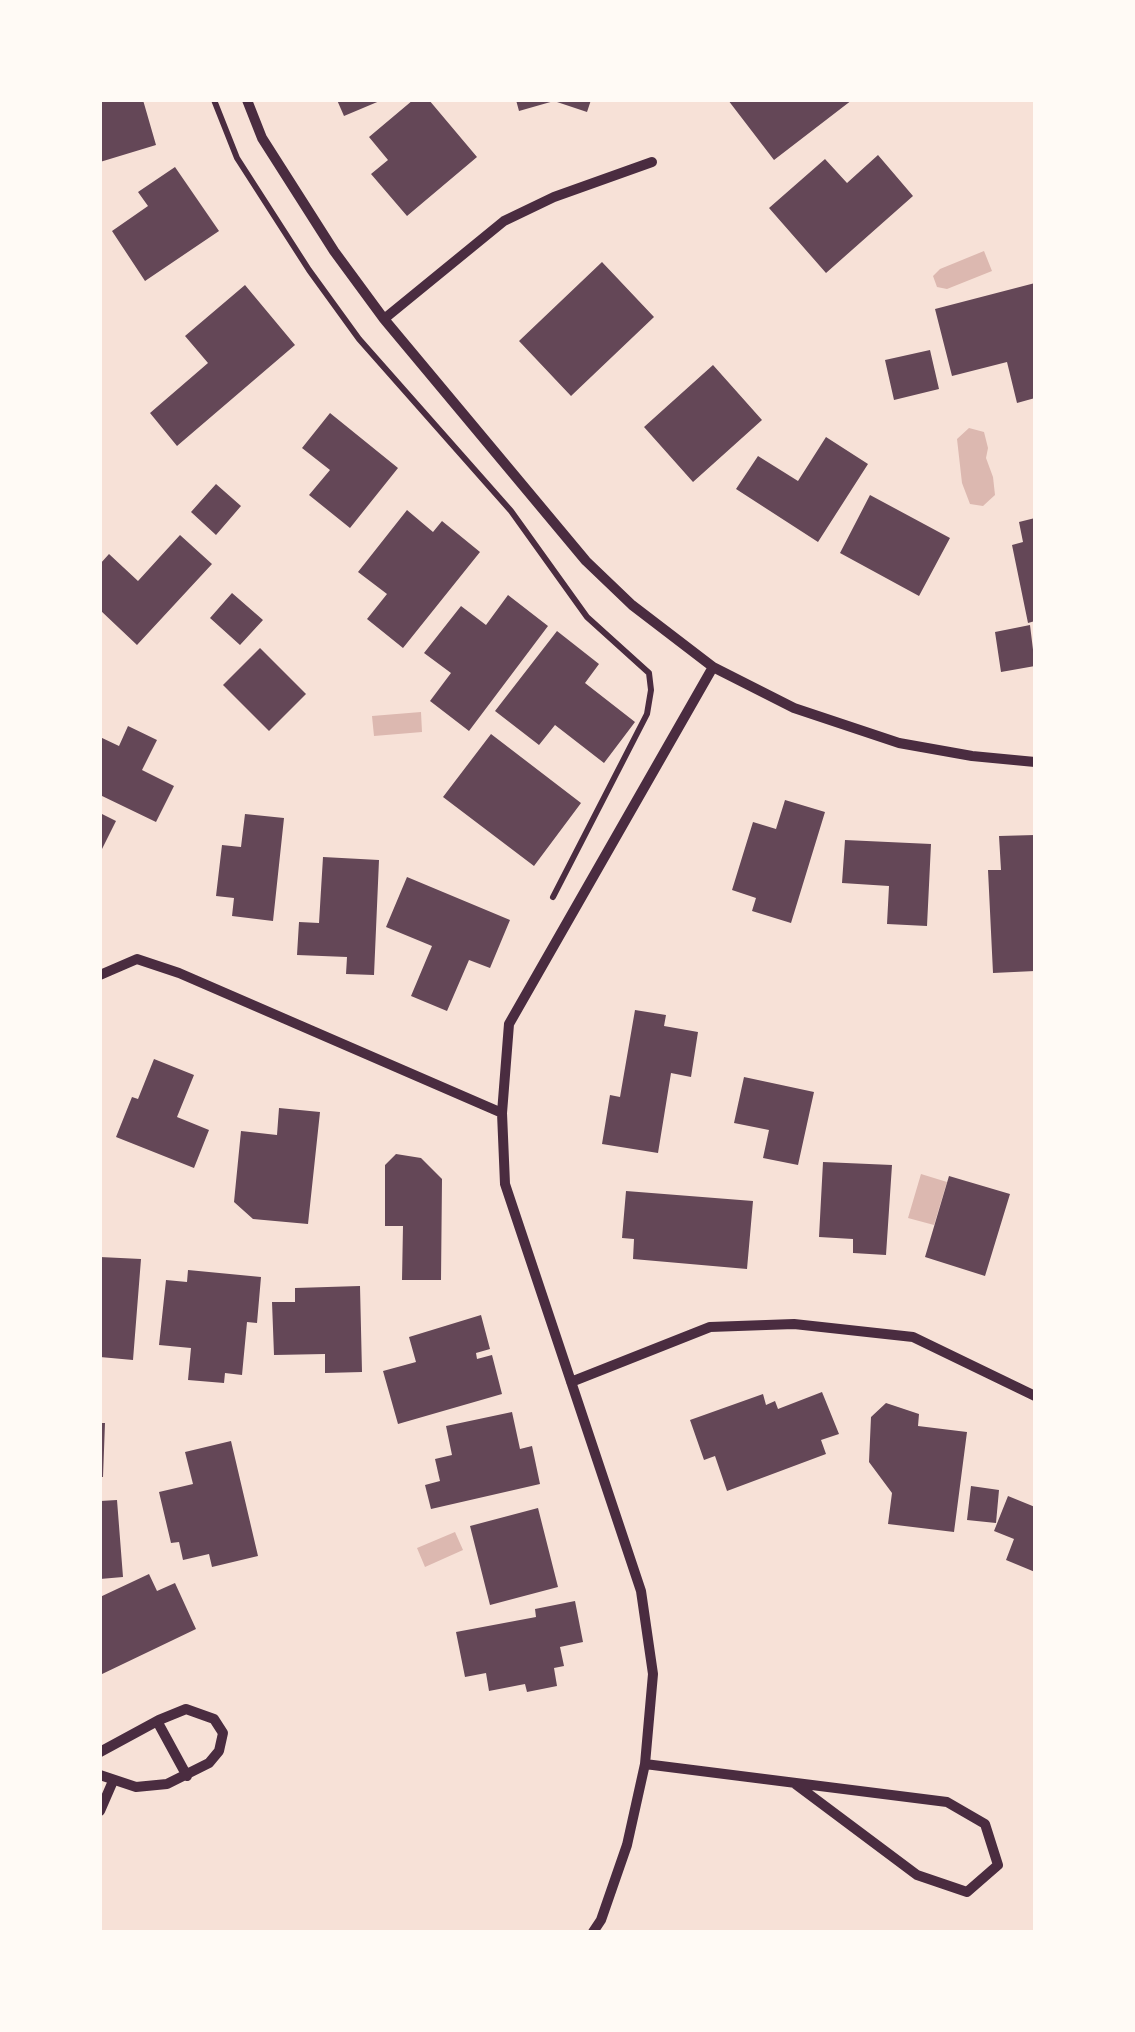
<!DOCTYPE html>
<style>
body{margin:0}
#map{position:relative;width:1135px;height:2032px;overflow:hidden;background:#f7e1d7;font-family:"Times New Roman",serif}
canvas{display:block}
.frame{position:absolute;inset:0;border:102px solid #fffaf5;pointer-events:none}
</style>
<div id="map">
<canvas width="1135" height="2032"></canvas>
<div class="frame"></div>
</div>
<script>
const c = document.querySelector('canvas').getContext('2d');
c.lineJoin = 'round';
function fill(path, color) { c.fillStyle = color; c.fill(path, 'evenodd'); }
const toPath = rows => new Path2D(rows.map(r => 'M' + r).join(''));
function stroke(path, color, width, dash) { c.strokeStyle = color; c.lineWidth = width; c.lineCap = dash ? 'butt' : 'round'; c.setLineDash(dash || []); c.stroke(path); }
const water = toPath([
 [984,251,992,271,947,289,937,287,933,276,940,269],
 [969,428,984,432,988,448,986,458,993,477,995,495,983,506,970,504,962,483,957,439],
 [421,712,422,732,374,736,372,716],
 [921,1174,947,1182,934,1225,908,1218],
 [455,1532,463,1550,425,1567,417,1548]
]);
const building = toPath([
 [100,100,143,100,156,145,100,162],
 [337,100,382,100,344,116],
 [413,100,429,100,477,157,407,216,371,174,388,160,369,137],
 [516,100,591,100,587,112,554,101,519,111],
 [728,100,852,100,774,160],
 [878,155,913,196,826,273,769,208,825,159,847,183],
 [175,167,219,231,145,281,112,231,148,206,138,192],
 [602,262,654,317,571,396,519,341],
 [1035,283,1035,398,1017,403,1007,362,952,376,935,309],
 [245,285,295,345,177,446,150,413,208,363,185,336],
 [930,350,939,389,894,400,885,360],
 [713,365,762,420,693,482,644,427],
 [330,413,398,468,350,528,309,495,330,470,302,448],
 [826,437,868,464,818,542,736,489,758,456,798,481],
 [216,484,241,506,216,535,191,512],
 [870,495,950,538,919,596,840,553],
 [407,510,433,532,442,521,480,552,403,648,367,619,387,594,358,572],
 [1035,518,1035,621,1028,623,1012,545,1023,542,1019,522],
 [180,535,212,564,137,645,100,610,100,564,109,554,138,581],
 [232,593,263,620,240,645,210,618],
 [508,595,548,626,469,731,430,701,451,673,424,653,461,606,486,625],
 [1030,625,1035,666,1001,672,995,632],
 [557,631,599,664,585,683,635,722,604,763,555,725,539,745,495,711],
 [260,648,306,694,269,731,223,685],
 [128,726,157,740,142,770,174,786,156,822,100,795,100,737,119,746],
 [491,734,581,803,534,866,443,797],
 [785,800,825,812,791,923,752,911,756,898,732,890,753,822,776,829],
 [100,813,116,821,100,853],
 [245,814,284,818,273,921,232,916,234,898,216,896,222,845,241,847],
 [1035,835,1035,971,993,973,988,870,1001,870,999,836],
 [845,840,931,844,927,926,887,924,889,886,842,883],
 [323,857,379,860,374,975,346,974,347,957,297,955,299,922,319,923],
 [407,877,510,920,490,968,469,960,447,1011,411,996,432,946,386,927],
 [635,1010,666,1015,664,1026,698,1032,691,1077,671,1073,658,1153,602,1144,610,1095,620,1097],
 [154,1059,194,1075,177,1117,209,1130,194,1168,116,1137,132,1097,138,1099],
 [744,1077,814,1092,798,1165,763,1158,769,1130,734,1123],
 [279,1108,320,1112,308,1224,253,1219,234,1202,241,1131,277,1135],
 [396,1154,421,1158,442,1179,441,1280,402,1280,403,1226,385,1226,385,1165],
 [823,1162,892,1165,886,1255,853,1253,853,1239,819,1237],
 [949,1176,1010,1194,985,1276,925,1257],
 [626,1191,753,1201,747,1269,633,1259,634,1239,622,1238],
 [100,1257,141,1259,133,1360,100,1357],
 [188,1270,261,1277,257,1323,247,1322,242,1375,225,1373,224,1383,188,1380,191,1348,159,1345,166,1280,187,1282],
 [360,1286,362,1372,325,1373,325,1354,274,1355,272,1302,295,1302,295,1288],
 [481,1315,490,1349,476,1353,477,1359,492,1355,502,1394,398,1424,383,1371,416,1362,409,1337],
 [822,1392,839,1434,821,1440,826,1454,727,1491,715,1456,704,1460,690,1420,763,1394,766,1405,775,1401,778,1409],
 [886,1403,919,1414,918,1426,967,1432,954,1532,888,1524,892,1493,869,1462,871,1417],
 [512,1412,520,1449,532,1446,540,1484,431,1509,425,1485,440,1481,435,1459,452,1455,446,1426],
 [100,1423,105,1423,103,1477,100,1477],
 [231,1441,258,1556,212,1567,209,1554,183,1560,179,1542,171,1543,159,1492,193,1484,185,1452],
 [971,1486,999,1490,996,1523,967,1520],
 [1008,1496,1035,1507,1035,1572,1006,1560,1014,1539,994,1531],
 [117,1500,123,1577,100,1579,100,1501],
 [538,1508,558,1587,490,1605,470,1526],
 [149,1574,157,1591,175,1583,196,1629,100,1675,100,1597],
 [575,1601,583,1642,560,1647,564,1666,554,1668,557,1686,527,1692,525,1684,489,1691,486,1673,465,1677,456,1632,536,1617,535,1609]
]);
const path = toPath([
 [214,100,237,158,309,270,359,339,511,511,587,617,649,673,651,690,647,714,553,897]
]);
const minor = toPath([
 [247,100,262,138,334,251,384,319,586,561,632,605,713,667,794,708,899,743,972,756,1035,762],
 [384,319,504,221,554,197,652,162],
 [100,975,137,959,179,973,502,1113],
 [571,1382,710,1327,794,1324,913,1337,1035,1396],
 [157,1721,187,1776],
 [100,1752,159,1720,186,1709,214,1719,223,1733,219,1751,209,1763,167,1784,136,1787,100,1775],
 [645,1764,947,1802,985,1824,998,1865,967,1892,917,1875,794,1783],
 [100,1811,113,1781],
 [593,1932,601,1920,627,1845,645,1764,653,1674,641,1591,505,1184,502,1113,509,1024,713,667]
]);
fill(water, '#dcb8b0');
fill(building, '#644757');
stroke(path, '#4a2c40', 6);
stroke(minor, '#4a2c40', 10);
</script>
